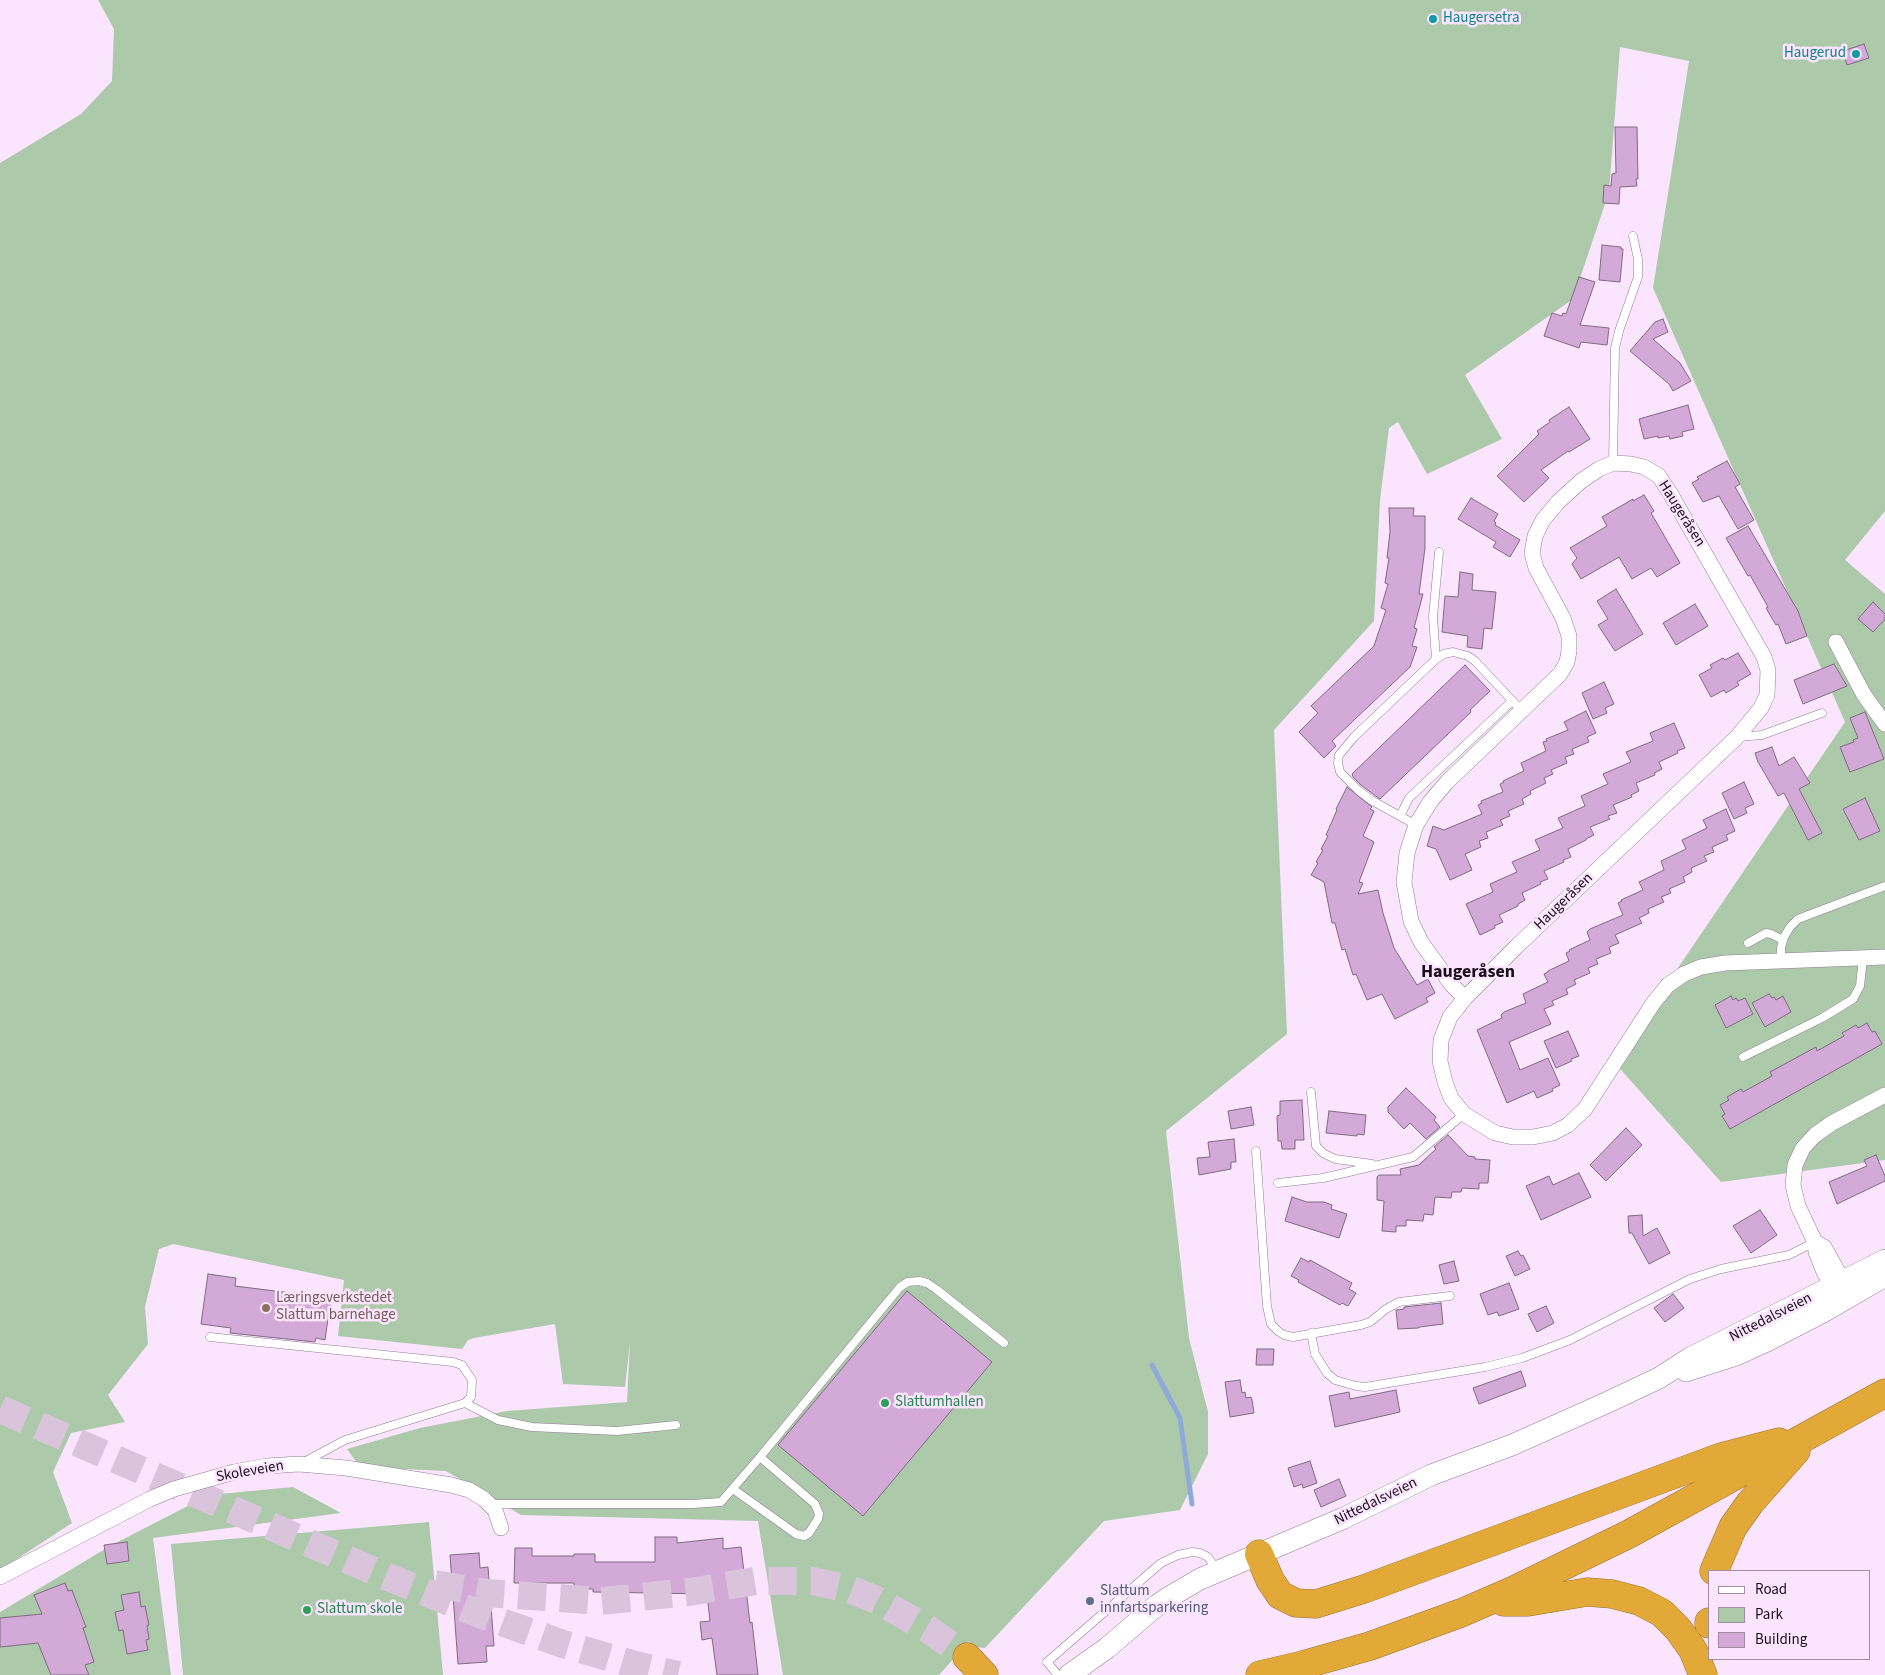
<!DOCTYPE html>
<meta charset="utf-8">
<style>
body{margin:0}
#map{position:relative;width:1885px;height:1675px;overflow:hidden;background:#fbe4fe;font-family:"Source Sans 3",sans-serif}
canvas{display:block}
.legend{position:absolute;left:1708px;top:1570px;width:162px;height:90px;box-sizing:border-box;background:#fbe4fe;border:1px solid #a08fa2;margin:0;padding:6px 9px;list-style:none;font-size:15px;color:#181018}
.legend li{display:flex;align-items:center;gap:10px;height:25px}
.legend b{width:25px;border:1px solid #a08fa2}
</style>
<div id="map">
<canvas width="1885" height="1675"></canvas>
<ul class="legend">
<li><b style="height:6px;background:#fff"></b>Road</li>
<li><b style="height:14px;background:#accaaa"></b>Park</li>
<li><b style="height:14px;background:#d2a9d7"></b>Building</li>
</ul>
</div>
<script>
const c = document.querySelector('canvas').getContext('2d');
c.lineJoin = 'round';
function fill(path, color) { c.fillStyle = color; c.fill(path, 'evenodd'); }
const toPath = rows => new Path2D(rows.map(r => 'M' + r).join(''));
function stroke(path, color, width, dash) { c.strokeStyle = color; c.lineWidth = width; c.lineCap = dash ? 'butt' : 'round'; c.setLineDash(dash || []); c.stroke(path); }
function write(font, color, halo, rows, align = 'center') {
  c.font = font + ' "Source Sans 3",sans-serif'; c.lineWidth = 5; c.setLineDash([]); c.textBaseline = 'middle'; c.strokeStyle = halo; c.fillStyle = color; for (const [text, x, y, turn = 0] of rows) {
    c.save(); c.translate(x, y); c.rotate((+turn || 0) * Math.PI / 180); c.textAlign = isNaN(turn) ? turn : align; if (halo) c.strokeText(text, 0, 0); c.fillText(text, 0, 0); c.restore();
  }
}
const green = toPath([
 [98,0,1885,0,1885,511,1845,560,1885,594,1885,1160,1721,1182,1614,1062,1845,722,1653,288,1689,61,1620,47,1609,192,1573,299,1465,375,1502,439,1427,474,1398,422,1389,428,1380,500,1374,621,1274,730,1287,1034,1166,1131,1189,1338,1208,1412,1208,1454,1180,1510,1104,1521,985,1648,965,1646,939,1675,783,1675,758,1521,521,1515,446,1471,360,1467,347,1449,420,1428,507,1411,627,1402,630,1342,625,1387,563,1384,555,1324,474,1338,468,1340,462,1349,338,1336,344,1280,173,1244,159,1249,145,1307,148,1344,108,1395,125,1422,71,1433,53,1472,72,1523,0,1570,0,163,81,114,112,81,114,29],
 [293,1487,341,1513,153,1538,171,1675,0,1675,0,1612,110,1546,209,1495],
 [429,1522,443,1675,183,1675,171,1544]
]);
const stream = toPath([
 [1152,1365,1180,1418,1192,1504]
]);
const building = toPath([
 [1864,44,1869,58,1847,65,1843,51,1864,44],
 [1615,127,1637,127,1638,179,1636,179,1637,186,1620,187,1619,204,1603,203,1604,185,1611,186,1612,174,1616,173,1615,127],
 [1602,245,1621,247,1621,249,1623,249,1620,282,1599,280,1602,245],
 [1579,277,1595,282,1580,325,1609,328,1607,345,1581,342,1579,348,1544,336,1552,313,1562,316,1563,313,1566,314,1579,277],
 [1663,319,1668,332,1653,339,1680,363,1691,381,1673,391,1669,384,1630,351,1655,322,1663,319],
 [1688,405,1694,429,1682,432,1683,436,1670,439,1669,436,1658,438,1658,436,1644,439,1639,419,1688,405],
 [1569,407,1590,439,1569,452,1568,451,1541,470,1549,478,1524,502,1497,476,1539,434,1537,431,1550,422,1549,420,1569,407],
 [1727,461,1740,484,1735,487,1754,520,1738,529,1719,496,1703,502,1692,483,1699,479,1697,477,1727,461],
 [1644,495,1654,511,1651,513,1680,563,1657,577,1651,568,1632,579,1619,557,1581,579,1572,564,1577,558,1570,548,1607,526,1602,517,1633,499,1633,501,1644,495],
 [1471,498,1498,514,1494,521,1496,523,1495,525,1520,540,1510,557,1493,547,1496,542,1458,519,1471,498],
 [1389,508,1414,508,1413,516,1425,516,1425,548,1419,594,1423,594,1414,628,1417,629,1412,646,1417,647,1410,667,1332,741,1336,746,1324,758,1299,732,1318,713,1311,706,1374,646,1386,610,1381,608,1388,584,1385,583,1389,558,1387,558,1390,532,1389,508],
 [1748,526,1798,611,1807,636,1786,644,1778,624,1776,625,1766,608,1768,607,1750,575,1748,576,1726,538,1748,526],
 [1460,572,1473,574,1472,590,1496,592,1492,629,1484,628,1482,649,1467,647,1468,636,1442,632,1445,596,1458,597,1460,572],
 [1616,589,1643,634,1615,651,1598,625,1608,619,1597,601,1616,589],
 [1873,602,1885,614,1885,619,1873,632,1858,619,1873,602],
 [1695,604,1708,626,1676,645,1663,623,1695,604],
 [1738,653,1751,674,1737,682,1739,685,1726,693,1724,690,1711,697,1699,675,1712,668,1710,665,1723,658,1725,660,1738,653],
 [1834,664,1847,686,1803,704,1794,680,1834,664],
 [1465,665,1490,691,1470,710,1471,712,1380,799,1362,786,1353,777,1352,774,1465,665],
 [1604,682,1614,704,1605,708,1607,713,1593,719,1582,693,1604,682],
 [1586,711,1596,733,1587,737,1589,742,1572,749,1574,754,1565,757,1567,763,1551,770,1553,774,1544,778,1546,783,1530,791,1531,794,1522,799,1524,804,1508,811,1510,816,1500,820,1503,825,1486,832,1488,838,1479,841,1481,847,1465,854,1472,870,1450,880,1436,849,1427,846,1433,826,1444,830,1482,814,1478,805,1482,803,1481,801,1503,792,1500,784,1504,782,1503,781,1524,771,1521,763,1546,751,1543,742,1547,741,1546,739,1568,730,1564,722,1586,711],
 [1865,712,1884,759,1850,772,1840,747,1854,742,1853,740,1858,738,1850,718,1865,712],
 [1674,723,1685,748,1677,751,1678,753,1659,762,1662,769,1654,773,1655,775,1636,783,1639,791,1631,795,1632,797,1613,805,1617,813,1608,816,1610,819,1590,827,1594,835,1586,839,1586,840,1568,849,1571,857,1563,860,1564,862,1544,871,1548,879,1540,882,1541,884,1522,893,1525,900,1518,904,1518,906,1499,915,1503,922,1494,926,1495,928,1480,935,1466,904,1493,892,1490,884,1517,872,1512,862,1540,850,1535,840,1563,828,1558,818,1585,806,1581,796,1608,784,1603,774,1631,762,1626,752,1653,741,1650,733,1674,723],
 [1772,747,1779,766,1794,757,1810,783,1799,789,1822,833,1808,840,1784,793,1778,796,1758,762,1755,753,1772,747],
 [1744,782,1754,804,1745,808,1747,813,1734,819,1722,793,1744,782],
 [1347,787,1372,807,1370,809,1374,811,1363,836,1374,842,1359,882,1363,883,1358,894,1378,890,1383,913,1394,948,1417,985,1428,979,1435,993,1426,998,1428,1002,1395,1019,1382,994,1367,1000,1356,974,1353,975,1345,949,1342,950,1335,923,1332,923,1324,882,1311,875,1318,863,1316,862,1323,850,1321,849,1328,836,1326,835,1337,810,1336,809,1347,787],
 [1865,798,1880,831,1859,840,1843,809,1865,798],
 [1726,809,1735,831,1726,835,1728,840,1712,847,1714,852,1704,856,1707,861,1691,868,1692,872,1683,877,1685,882,1669,889,1671,893,1661,897,1664,902,1648,909,1649,913,1639,918,1642,923,1615,935,1619,943,1609,947,1611,953,1596,959,1598,964,1588,968,1590,973,1574,980,1576,984,1566,989,1568,994,1552,1001,1554,1005,1544,1009,1551,1024,1509,1042,1520,1070,1548,1058,1560,1085,1552,1089,1553,1091,1537,1098,1534,1091,1507,1103,1477,1030,1502,1018,1501,1015,1504,1012,1526,1003,1523,994,1548,982,1544,974,1548,972,1548,971,1569,961,1566,953,1570,951,1569,950,1590,940,1587,932,1590,929,1623,915,1618,903,1622,901,1621,900,1643,890,1639,882,1664,870,1661,861,1686,849,1682,840,1707,828,1703,820,1726,809],
 [1769,994,1772,998,1774,997,1776,1000,1783,996,1791,1012,1765,1027,1752,1003,1769,994],
 [1731,996,1733,1000,1736,998,1738,1001,1745,998,1753,1014,1726,1028,1715,1005,1731,996],
 [1867,1023,1872,1032,1875,1031,1882,1044,1730,1129,1722,1116,1725,1114,1720,1105,1729,1100,1727,1097,1741,1089,1743,1092,1772,1076,1770,1072,1816,1047,1817,1051,1844,1036,1842,1033,1856,1025,1858,1028,1867,1023],
 [1568,1031,1579,1056,1571,1059,1572,1061,1556,1068,1544,1041,1568,1031],
 [1406,1088,1436,1117,1434,1120,1440,1127,1426,1139,1410,1123,1404,1129,1388,1112,1388,1107,1406,1088],
 [1302,1100,1304,1140,1295,1140,1295,1149,1282,1149,1281,1141,1278,1141,1277,1116,1280,1115,1280,1101,1302,1100],
 [1251,1107,1254,1125,1231,1129,1228,1111,1251,1107],
 [1329,1111,1366,1115,1364,1135,1357,1134,1357,1136,1326,1133,1329,1111],
 [1626,1128,1642,1145,1606,1181,1590,1165,1626,1128],
 [1448,1135,1468,1156,1475,1157,1475,1159,1490,1160,1488,1183,1479,1183,1479,1189,1462,1188,1461,1192,1452,1192,1451,1198,1435,1197,1433,1215,1424,1214,1423,1221,1406,1220,1406,1226,1396,1226,1396,1232,1382,1231,1384,1201,1377,1200,1377,1177,1379,1175,1401,1175,1400,1169,1419,1165,1436,1149,1434,1147,1448,1135],
 [1234,1139,1236,1162,1231,1162,1231,1169,1199,1175,1197,1158,1210,1157,1208,1142,1234,1139],
 [1876,1155,1885,1176,1885,1181,1837,1204,1829,1182,1867,1166,1864,1160,1876,1155],
 [1579,1173,1591,1197,1541,1220,1526,1186,1549,1176,1553,1185,1579,1173],
 [1292,1197,1307,1202,1324,1202,1332,1205,1331,1209,1347,1214,1339,1238,1285,1221,1292,1197],
 [1760,1210,1777,1235,1751,1253,1733,1226,1760,1210],
 [1642,1215,1643,1236,1657,1228,1670,1253,1649,1264,1632,1233,1629,1233,1628,1216,1642,1215],
 [1518,1251,1521,1256,1523,1255,1530,1269,1515,1276,1506,1256,1518,1251],
 [1301,1258,1309,1262,1310,1260,1352,1283,1349,1289,1356,1293,1348,1306,1342,1303,1340,1305,1298,1282,1299,1280,1291,1276,1301,1258],
 [1454,1261,1459,1281,1444,1284,1439,1265,1454,1261],
 [208,1274,236,1278,235,1286,331,1298,325,1340,316,1338,315,1342,230,1333,231,1328,201,1324,208,1274],
 [1509,1283,1519,1309,1499,1316,1497,1312,1488,1315,1480,1294,1509,1283],
 [907,1291,992,1362,863,1516,778,1445,907,1291],
 [1673,1294,1684,1308,1665,1322,1654,1308,1673,1294],
 [1441,1303,1443,1324,1420,1327,1418,1328,1398,1329,1396,1310,1404,1309,1404,1307,1441,1303],
 [1546,1306,1554,1323,1537,1332,1528,1314,1546,1306],
 [1257,1349,1274,1349,1273,1365,1256,1365,1257,1349],
 [1521,1371,1526,1386,1479,1404,1473,1388,1521,1371],
 [1240,1380,1242,1393,1245,1392,1246,1398,1251,1397,1252,1400,1254,1413,1230,1417,1225,1382,1240,1380],
 [1396,1390,1400,1412,1335,1427,1329,1396,1349,1392,1350,1399,1396,1390],
 [1310,1461,1317,1483,1303,1488,1302,1484,1294,1487,1288,1468,1310,1461],
 [1339,1479,1346,1496,1321,1507,1314,1490,1339,1479],
 [655,1537,677,1537,677,1543,723,1538,723,1549,741,1547,750,1623,752,1622,758,1675,717,1675,712,1638,702,1640,700,1622,710,1621,707,1594,593,1592,593,1589,574,1589,574,1583,514,1583,515,1548,532,1548,532,1556,574,1556,574,1554,595,1554,595,1562,655,1562,655,1537],
 [127,1542,129,1561,107,1564,104,1545,127,1542],
 [479,1553,480,1568,488,1567,494,1646,486,1646,487,1662,458,1664,450,1555,479,1553],
 [65,1583,68,1591,72,1590,86,1627,83,1628,94,1662,85,1665,89,1675,51,1675,38,1643,0,1647,0,1618,42,1614,34,1595,65,1583],
 [139,1592,141,1607,145,1606,149,1625,147,1626,149,1639,146,1640,148,1650,127,1654,123,1630,119,1631,115,1612,124,1610,121,1595,139,1592]
]);
const highwayTunnel = toPath([
 [0,1409,383,1575,482,1615,563,1644,635,1665,678,1675],
 [435,1584,487,1593,601,1601,689,1592,755,1581,813,1581,849,1589,877,1600,928,1629,967,1657]
]);
const lane = toPath([
 [1613,463,1615,348,1619,331,1638,277,1638,259,1633,236],
 [1436,659,1433,617,1439,552],
 [1738,737,1762,735,1822,713],
 [1400,816,1409,798,1512,701],
 [1416,825,1371,800,1358,790,1340,772,1338,763,1339,755,1354,737,1436,659,1444,654,1453,652,1468,656,1475,661,1522,711],
 [1748,943,1766,933,1771,934,1783,940],
 [1781,961,1781,948,1784,937,1790,927,1798,919,1885,886],
 [1743,1057,1822,1018,1853,999,1860,986,1863,958],
 [1311,1092,1316,1146,1323,1153,1335,1159,1372,1164],
 [1256,1151,1267,1306,1271,1324,1278,1331,1284,1335,1293,1337,1361,1325,1370,1322,1386,1309,1399,1302,1450,1296],
 [1278,1183,1323,1178,1413,1157,1464,1114],
 [1311,1333,1315,1354,1327,1373,1335,1380,1356,1386,1365,1387,1485,1367,1522,1358,1570,1340,1690,1279,1721,1269,1789,1255,1815,1242],
 [210,1337,453,1362,462,1365,472,1380,471,1397,465,1403,345,1440,304,1462],
 [465,1403,498,1420,532,1427,617,1431,676,1425],
 [733,1489,796,1534,804,1536,809,1533,818,1519,819,1514,815,1504,760,1457],
 [491,1504,693,1504,721,1502,760,1457,900,1287,908,1282,919,1281,927,1283,936,1289,1004,1343],
 [1058,1675,1047,1662,1161,1563,1178,1555,1192,1552,1200,1553,1208,1557,1217,1570]
]);
const street = toPath([
 [1836,642,1864,695,1885,724],
 [1465,998,1452,985,1421,942,1411,921,1404,882,1407,853,1416,825,1430,802,1447,782,1560,674,1567,662,1569,651,1569,636,1563,618,1536,568,1532,553,1535,536,1543,520,1558,502,1581,481,1599,469,1613,463,1631,464,1644,467,1659,476,1670,493,1764,657,1768,670,1767,695,1761,708,1737,737,1516,947,1465,998,1450,1017,1441,1040,1440,1061,1445,1082,1451,1098,1464,1114,1495,1133,1513,1137,1533,1137,1553,1133,1568,1125,1585,1109,1654,1002,1668,985,1684,974,1701,967,1725,963,1885,957],
 [1815,1242,1824,1247,1843,1281,1845,1290],
 [1837,1293,1832,1287,1824,1272,1816,1252,1815,1242,1798,1206,1793,1185,1795,1165,1803,1148,1815,1135,1832,1123,1885,1095],
 [0,1577,150,1499,174,1489,234,1472,267,1466,299,1464,346,1468,451,1485,469,1490,484,1499,495,1510,501,1528]
]);
const secondary = toPath([
 [1686,1371,1736,1355,1767,1341,1823,1312,1885,1276],
 [1069,1675,1107,1648,1156,1606,1171,1596,1200,1579,1344,1518,1431,1475,1512,1445,1606,1403,1659,1378,1690,1358,1885,1260]
]);
const highway = toPath([
 [1259,1554,1270,1580,1280,1595,1296,1603,1316,1604,1364,1589,1721,1457,1779,1442],
 [1714,1571,1733,1527,1750,1503,1796,1451],
 [1504,1602,1528,1602,1587,1592,1612,1594,1639,1601,1662,1613,1678,1629,1693,1650,1703,1675],
 [1709,1622,1709,1624],
 [967,1657,984,1675],
 [1260,1675,1303,1665,1370,1646,1461,1613,1514,1590,1629,1534,1885,1393]
]);
const markers = [
 [1433,19,5,"#0f9aa8"],
 [1856,54,5,"#0f9aa8"],
 [266,1308,5,"#8d6e63"],
 [885,1403,5,"#2e9e5b"],
 [1090,1601,5,"#5c6f8a"],
 [307,1610,5,"#2e9e5b"]
];
const cultureNames = [
 ["Haugersetra",1443,19],
 ["Haugerud",1846,54,"right"]
];
const streetNames = [
 ["Haugeråsen",1681,514,58],
 ["Haugeråsen",1564,902,-44],
 ["Nittedalsveien",1771,1318,-27],
 ["Skoleveien",250,1472,-10],
 ["Nittedalsveien",1376,1502,-26]
];
const educationNames = [
 ["Læringsverkstedet",276,1299],
 ["Slattum barnehage",276,1316]
];
const leisureNames = [
 ["Slattumhallen",895,1403],
 ["Slattum skole",317,1610]
];
const serviceNames = [
 ["Slattum",1100,1592],
 ["innfartsparkering",1100,1609]
];
const quarterNames = [
 ["Haugeråsen",1468,973]
];
fill(green, '#accaaa');
stroke(stream, '#8eaadb', 5);
fill(building, '#d2a9d7');
stroke(building, '#806b82', 1);
stroke(highwayTunnel, '#d9c4dc', 28, [28, 14]);
stroke(lane, '#917c94', 9);
stroke(street, '#917c94', 16);
stroke(secondary, '#917c94', 22);
stroke(highway, '#9b732d', 29);
stroke(lane, '#fff', 8);
stroke(street, '#fff', 15);
stroke(secondary, '#fff', 21);
stroke(highway, '#e2a938', 28);
for (const [x, y, r, color] of markers) { const dot = new Path2D(); dot.arc(x, y, r, 0, 2 * Math.PI); c.fillStyle = color; c.fill(dot); stroke(dot, '#fbe4fe', 2); }
write('15px', '#0d838f', '#fbe4fe', cultureNames, 'left');
write('15px', '#181018', '#fbe4fe', streetNames);
write('15px', '#785e54', '#fbe4fe', educationNames, 'left');
write('15px', '#27864d', '#fbe4fe', leisureNames, 'left');
write('15px', '#4e5e75', '#fbe4fe', serviceNames, 'left');
write('bold 18px', '#181018', '#fbe4fe', quarterNames);
</script>
